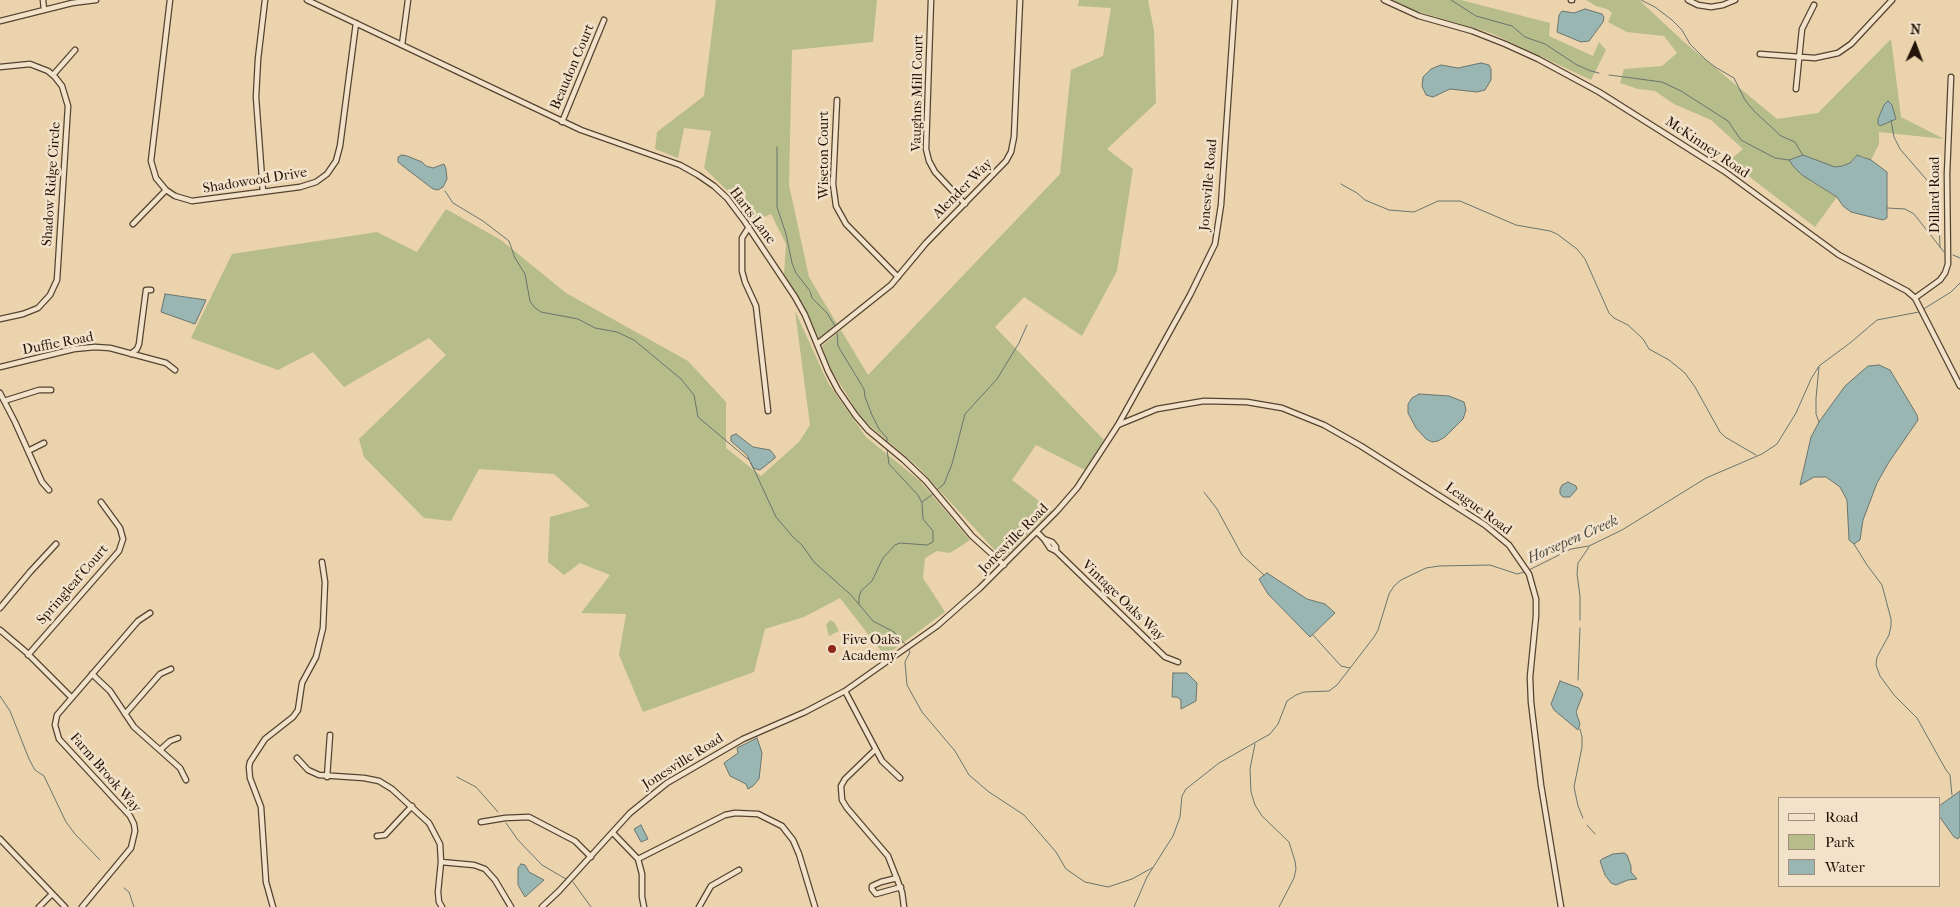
<!DOCTYPE html>
<style>
body{margin:0}
#map{position:relative;width:1960px;height:907px;overflow:hidden;background:#ebd3ad;font-family:"IM FELL French Canon",serif}
canvas{display:block}
.legend{position:absolute;left:1778px;top:797px;width:162px;height:90px;box-sizing:border-box;background:#f2e2ca;border:1px solid #9f8f7c;margin:0;padding:6px 9px;list-style:none;font-size:15px;color:#231308}
.legend li{display:flex;align-items:center;gap:10px;height:25px}
.legend b{width:25px;border:1px solid #9f8f7c}
.north{position:absolute;left:1890px;top:20px;width:50px;height:50px;-webkit-text-stroke:4px #f2e2ca;paint-order:stroke;rotate:2deg;font-size:14px;font-weight:700;line-height:20px;text-align:center;color:#231308}
.north::after{content:'';display:block;margin:auto;width:18px;height:22px;background:#231308;clip-path:polygon(50% 0,100% 100%,50% 72%,0 100%)}
</style>
<div id="map">
<canvas width="1960" height="907"></canvas>
<ul class="legend">
<li><b style="height:6px;background:#f2e2ca"></b>Road</li>
<li><b style="height:14px;background:#b6bc8a"></b>Park</li>
<li><b style="height:14px;background:#9ab6b2"></b>Water</li>
</ul>
<div class="north">N</div>
</div>
<script>
const c = document.querySelector('canvas').getContext('2d');
c.lineJoin = 'round';
function fill(path, color) { c.fillStyle = color; c.fill(path, 'evenodd'); }
const toPath = rows => new Path2D(rows.map(r => 'M' + r).join(''));
function stroke(path, color, width, dash) { c.strokeStyle = color; c.lineWidth = width; c.lineCap = dash ? 'butt' : 'round'; c.setLineDash(dash || []); c.stroke(path); }
function write(font, color, halo, rows, align = 'center') {
  c.font = font + ' "IM FELL French Canon",serif'; c.lineWidth = 5; c.setLineDash([]); c.textBaseline = 'middle'; c.strokeStyle = halo; c.fillStyle = color; for (const [text, x, y, turn = 0] of rows) {
    c.save(); c.translate(x, y); c.rotate((+turn || 0) * Math.PI / 180); c.textAlign = isNaN(turn) ? turn : align; if (halo) c.strokeText(text, 0, 0); c.fillText(text, 0, 0); c.restore();
  }
}
const green = toPath([
 [716,0,877,0,873,42,792,50,789,185,809,277,837,324,819,340,807,312,784,274,786,244,771,214,752,222,737,200,704,168,711,131,684,128,678,158,655,149,657,132,704,96],
 [1079,0,1148,0,1154,31,1156,103,1107,149,1133,169,1117,271,1082,336,1024,297,995,327,1104,440,1085,470,1036,445,1012,480,1052,511,1003,559,918,467,862,419,830,368,822,346,841,330,868,375,1060,174,1071,70,1103,56,1111,8,1078,6],
 [1389,0,1461,0,1550,23,1549,36,1593,56,1599,42,1606,50,1591,80,1491,33,1406,8],
 [1586,0,1639,0,1684,42,1777,119,1818,113,1891,39,1901,117,1944,139,1879,132,1879,144,1871,160,1863,156,1855,156,1850,163,1842,166,1835,167,1819,162,1810,181,1837,197,1815,227,1729,161,1743,149,1711,120,1674,104,1655,91,1638,89,1620,83,1624,69,1662,66,1677,53,1664,36,1627,32,1608,22,1612,13,1607,9,1596,6],
 [1888,101,1891,120,1880,126,1878,119,1884,105],
 [446,209,501,240,566,293,688,361,726,402,726,448,761,476,799,442,810,425,795,311,828,383,866,437,920,481,970,540,950,553,937,551,925,558,923,578,945,612,885,656,840,598,804,617,765,629,754,672,643,712,619,655,626,614,581,613,610,575,580,563,564,575,548,562,550,517,590,506,554,474,479,469,451,521,424,518,364,457,359,439,446,355,429,338,344,387,313,352,278,370,191,338,232,254,377,232,417,252],
 [830,620,834,622,839,631,829,636,826,625]
]);
const water = toPath([
 [1585,9,1602,14,1604,17,1603,22,1589,41,1581,42,1557,32,1559,15,1562,11,1574,13,1585,9],
 [1481,63,1489,65,1491,69,1491,80,1485,90,1477,92,1450,89,1433,97,1426,95,1422,86,1423,77,1431,69,1441,65,1458,68,1481,63],
 [1888,101,1892,105,1896,119,1880,126,1878,124,1878,119,1884,105,1888,101],
 [402,155,407,156,422,162,426,166,433,168,444,164,446,169,447,179,443,187,438,190,433,189,408,170,398,162,398,157,402,155],
 [1803,155,1835,167,1842,166,1850,163,1857,155,1871,160,1887,172,1887,218,1883,220,1851,212,1843,206,1837,197,1802,175,1793,166,1789,160,1803,155],
 [165,294,206,300,195,324,161,312,165,294],
 [1879,365,1890,370,1917,415,1918,420,1889,462,1877,483,1863,520,1860,540,1854,544,1849,540,1847,500,1840,487,1826,477,1814,477,1800,485,1811,437,1819,422,1845,386,1868,366,1879,365],
 [1419,394,1449,396,1464,402,1466,410,1463,419,1445,437,1438,441,1432,442,1426,439,1416,428,1408,413,1408,404,1412,398,1419,394],
 [736,434,753,447,770,450,775,456,775,458,760,470,753,468,747,455,731,441,731,436,736,434],
 [1568,482,1576,486,1577,489,1570,497,1563,497,1560,494,1560,489,1562,485,1568,482],
 [1267,573,1307,599,1325,604,1335,613,1310,637,1268,594,1259,579,1267,573],
 [1173,673,1187,673,1197,683,1196,701,1181,709,1181,700,1177,697,1172,697,1173,673],
 [1560,681,1579,688,1583,694,1576,712,1580,724,1578,730,1554,710,1551,704,1560,681],
 [757,738,762,753,759,779,753,786,748,789,746,784,730,776,724,763,738,753,737,748,757,738],
 [1960,791,1960,836,1958,839,1954,837,1939,816,1939,806,1960,791],
 [641,825,648,839,641,842,634,829,641,825],
 [1624,853,1627,855,1631,866,1631,872,1637,879,1628,880,1616,885,1611,883,1605,875,1600,861,1602,859,1613,854,1624,853],
 [521,864,525,865,529,872,544,880,525,897,518,885,518,868,521,864]
]);
const stream = toPath([
 [1451,0,1476,16,1512,26,1525,37,1545,44,1577,65,1591,71,1599,73],
 [1641,0,1655,7,1672,20,1682,30,1690,44,1705,59,1715,67,1734,78,1745,100,1754,111,1781,136,1795,142,1802,154],
 [1609,75,1662,82,1681,91,1728,121,1741,140,1775,158,1789,160],
 [1891,120,1894,137,1900,149,1938,193,1940,247],
 [777,147,777,207,786,234,792,263,796,273,810,291,812,298,827,313,835,326],
 [1341,184,1357,193,1365,200,1389,210,1414,212,1438,201,1460,201,1516,225,1550,231,1557,234,1577,249,1585,259,1609,313,1614,318,1628,325,1643,339,1649,349,1669,360,1685,373,1695,387,1720,432,1725,437,1756,455],
 [445,191,453,203,483,221,509,241,515,258,525,274,530,301,534,307,541,312,578,319,595,328,617,332,634,340,681,379,694,395,698,417,749,460],
 [1887,208,1905,209,1914,214,1944,252],
 [1953,255,1960,258],
 [1922,310,1951,292,1960,283],
 [837,333,838,346,864,389,865,397,872,415,879,429,887,438,887,441],
 [1819,367,1816,398,1816,414,1819,422],
 [751,463,776,517,793,537,802,545,814,562,851,595,873,621,894,632,906,645],
 [938,489,944,484,952,464,965,414,997,379,1019,343,1027,325],
 [1204,492,1217,509,1242,555,1264,575],
 [922,502,933,494],
 [1854,544,1867,565,1882,585,1891,619,1891,626,1889,635,1877,657,1876,665,1880,676,1894,695,1917,718,1946,770,1950,775,1952,795],
 [1529,570,1571,549,1589,546,1622,530,1706,478,1762,454,1777,444,1796,413,1811,379,1819,366,1850,343,1877,320,1919,312],
 [859,604,859,597,861,591,872,581,883,558,895,545,900,543,927,545,933,542,933,531,923,519,922,503,918,495,889,464,887,449],
 [1580,620,1580,596,1577,574,1578,563,1589,547],
 [1312,634,1341,666,1350,668],
 [908,648,910,652,905,662,907,685,922,712,955,751,969,775,989,792,1024,815,1056,852,1066,869,1085,882,1108,887,1132,879,1152,868],
 [1578,680,1580,628],
 [0,696,10,711,29,759,35,770,44,776,66,822,75,834,100,860],
 [1580,729,1582,737,1582,747,1574,787,1578,806,1583,818],
 [1255,744,1250,769,1251,792,1255,805,1262,816,1289,842,1295,861,1296,869,1294,878,1279,907],
 [457,777,476,787,498,812],
 [506,823,518,840,542,865,566,879],
 [1587,825,1595,834],
 [573,882,591,907],
 [124,888,129,892,134,907],
 [1134,907,1147,877,1173,836,1180,817,1182,796,1186,789,1219,763,1270,734,1278,724,1287,701,1296,695,1304,692,1329,691,1337,685,1374,637,1378,630,1389,594,1394,586,1401,580,1426,568,1439,566,1490,565,1517,574,1525,572]
]);
const minor = toPath([
 [43,0,44,10],
 [170,0,151,161,156,178,166,190,175,196,192,201,300,187,316,182,327,174,336,161,340,146,356,23],
 [307,0,581,130,680,165,698,175,714,186,727,198,745,222,795,297,805,315,828,371,838,390,856,416,868,430,904,460,926,481,972,536,1004,565],
 [931,0,926,149,929,161,935,172,965,204],
 [1384,0,1419,16,1472,31,1505,44,1538,59,1599,92,1724,171,1839,255,1907,291,1915,298,1960,386],
 [1571,0,1572,0],
 [1688,0,1698,5,1711,7,1723,5,1735,0],
 [0,21,72,3,96,0],
 [402,45,408,0],
 [1760,54,1815,58,1838,53,1851,44,1892,0],
 [0,67,30,64,48,71,55,77,62,86,68,106,57,280,50,295,38,308,23,314,0,319],
 [53,75,75,50],
 [1796,89,1802,29,1814,5],
 [837,100,833,184,836,206,846,224,898,277],
 [562,122,604,20],
 [263,192,256,97,258,59,265,0],
 [133,224,166,190],
 [749,227,742,238,742,271,745,282,756,306,768,411],
 [1915,298,1940,280,1945,273,1948,264,1947,174,1951,77],
 [817,344,891,285,926,243,1006,161,1011,152,1014,137,1020,0],
 [131,354,137,349,139,344,146,290,151,290],
 [0,367,74,349,95,347,110,348,166,363,175,370],
 [0,393,15,422,42,482,49,490],
 [4,401,39,390,51,390],
 [1118,425,1157,409,1204,401,1247,402,1282,408,1324,425,1361,446,1485,525,1509,545,1529,574,1536,599,1536,616,1530,677,1531,702,1541,785,1561,907],
 [28,451,44,443],
 [1037,532,1044,539,1050,548,1056,551,1165,657,1178,662],
 [1044,539,1052,542,1056,547,1056,551],
 [0,608,30,572,56,544],
 [0,630,26,652,71,697],
 [28,655,119,551,123,539,120,528,101,502],
 [92,674,110,691,134,727,180,768,186,780],
 [845,691,882,761,900,778],
 [125,714,160,674,171,669],
 [160,750,170,741,178,738],
 [875,750,845,779,841,786,842,800,847,808,888,856,902,892,904,907],
 [297,758,308,770,319,775,364,778,379,781,392,789,429,823,440,844,441,862,438,892,439,902,442,907],
 [327,777,330,735],
 [481,822,505,818,529,817,575,841,591,857],
 [613,833,638,859,642,874,642,897,644,907],
 [377,836,385,835,412,806],
 [0,839,65,907],
 [638,859,725,815,735,813,758,814,782,826,793,840,799,854,815,907],
 [441,862,474,865,485,869,495,880,511,907],
 [897,878,881,882,872,886,872,889,876,894,901,887],
 [39,907,52,894],
 [82,907,131,848,135,831,134,824,130,816,59,739,55,725,57,715,138,621,150,613],
 [273,907,266,882,261,807,250,778,249,767,250,762,265,739,293,717,298,710,302,683,316,657,323,628,325,582,322,562],
 [542,907,559,891,630,813,667,783,743,739,805,712,845,691,937,626,980,588,1057,511,1077,488,1118,425,1190,295,1215,244,1221,205,1235,0],
 [699,907,711,886,739,870]
]);
const markers = [
 [832,649,5,"#8f2418"]
];
const streetNames = [
 ["Beaudon Court",573,67,-67],
 ["Vaughns Mill Court",918,93,-89],
 ["McKinney Road",1707,148,34],
 ["Wiseton Court",825,155,-90],
 ["Shadowood Drive",255,181,-9],
 ["Shadow Ridge Circle",52,184,-86],
 ["Jonesville Road",1209,185,-85],
 ["Alender Way",963,189,-45],
 ["Dillard Road",1936,195,-90],
 ["Harts Lane",752,216,53],
 ["Duffie Road",58,344,-11],
 ["League Road",1478,509,36],
 ["Jonesville Road",1014,539,-45],
 ["Springleaf Court",73,585,-49],
 ["Vintage Oaks Way",1123,601,44],
 ["Jonesville Road",683,762,-32],
 ["Farm Brook Way",105,773,49]
];
const poiNames = [
 ["Five Oaks",842,641],
 ["Academy",842,657]
];
const waterNames = [
 ["Horsepen Creek",1573,540,-24]
];
fill(green, '#b6bc8a');
fill(water, '#9ab6b2');
stroke(water, '#6a756e', 1);
stroke(stream, '#6a756e', 1);
stroke(minor, '#554331', 7);
stroke(minor, '#f2e2ca', 4.5);
for (const [x, y, r, color] of markers) { const dot = new Path2D(); dot.arc(x, y, r, 0, 2 * Math.PI); c.fillStyle = color; c.fill(dot); stroke(dot, '#f2e2ca', 2); }
write('14px', '#231308', '#f2e2ca', streetNames);
write('14px', '#231308', '#f2e2ca', poiNames, 'left');
write('italic 15px', '#4d4c44', '#f2e2ca', waterNames);
</script>
